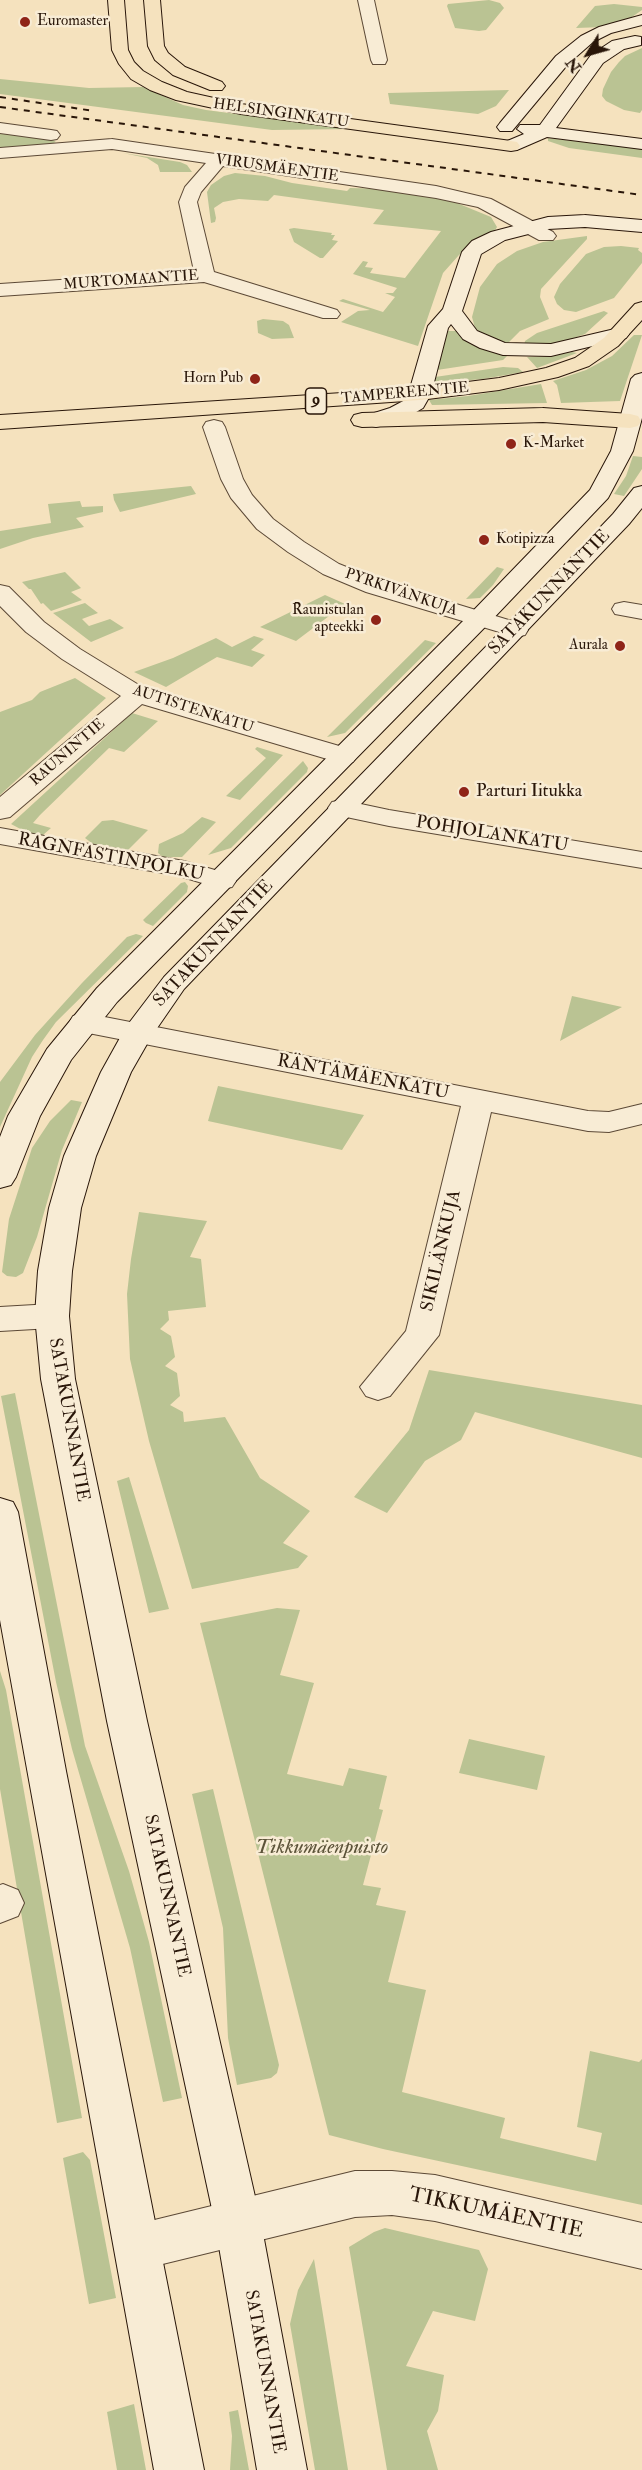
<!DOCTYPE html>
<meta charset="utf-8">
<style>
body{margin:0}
#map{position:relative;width:642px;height:2470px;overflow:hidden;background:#f5e2be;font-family:"IM FELL Double Pica",serif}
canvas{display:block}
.north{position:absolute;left:558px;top:24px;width:60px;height:60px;-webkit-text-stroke:4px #f8ecd5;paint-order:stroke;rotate:233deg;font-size:16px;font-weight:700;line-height:24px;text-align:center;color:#291609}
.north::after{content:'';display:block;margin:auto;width:21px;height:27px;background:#291609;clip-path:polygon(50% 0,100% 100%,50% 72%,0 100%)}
</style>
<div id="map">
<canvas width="642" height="2470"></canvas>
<div class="north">N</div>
</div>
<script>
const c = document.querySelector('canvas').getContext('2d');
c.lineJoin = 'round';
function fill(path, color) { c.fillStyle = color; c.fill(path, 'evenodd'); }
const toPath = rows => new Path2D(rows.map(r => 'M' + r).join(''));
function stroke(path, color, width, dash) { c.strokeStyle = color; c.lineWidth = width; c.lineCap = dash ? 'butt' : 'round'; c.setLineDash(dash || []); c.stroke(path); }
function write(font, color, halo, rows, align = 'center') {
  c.font = font + ' "IM FELL Double Pica",serif'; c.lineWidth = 5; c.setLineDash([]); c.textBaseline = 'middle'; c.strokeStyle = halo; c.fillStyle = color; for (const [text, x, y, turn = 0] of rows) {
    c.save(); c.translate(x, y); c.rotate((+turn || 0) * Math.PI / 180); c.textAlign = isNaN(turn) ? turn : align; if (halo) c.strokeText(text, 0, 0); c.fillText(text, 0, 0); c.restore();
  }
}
const green = toPath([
 [489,0,500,3,504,8,486,30,479,31,455,28,447,6,448,4],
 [614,4,642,7,642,10,629,19,603,27,576,28,595,6],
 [642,48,642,110,640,113,624,110,606,101,602,96,603,89,611,72,619,62,625,56],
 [0,79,89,88,143,87,183,105,206,110,352,129,272,130,0,94],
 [509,90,496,106,478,114,390,104,388,93],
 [0,133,51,139,56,142,51,144,0,149],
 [548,138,642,149,642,158,569,148,548,141],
 [123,153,180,162,187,165,192,172,160,172,158,165,147,158],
 [235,173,265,176,292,183,347,191,350,188,392,189,452,201,491,217,497,227,494,232,459,255,443,273,418,346,341,322,358,311,370,310,339,301,343,299,383,312,395,297,385,293,393,293,397,288,353,274,363,261,368,262,365,267,373,268,370,273,405,278,441,231,373,224,384,210,274,195,268,201,239,199,223,202,214,208,216,218,215,222,211,223,207,192,211,185,224,176],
 [294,228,332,233,331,235,335,235,332,240,338,241,323,258,320,258,294,242,289,229],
 [587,236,587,239,541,289,540,297,549,319,520,331,507,344,486,337,475,328,472,317,480,287,497,264,517,251,543,242],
 [621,246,639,248,638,250,642,253,642,263,614,298,576,312,564,310,557,304,554,297,560,284,586,254,604,247],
 [604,311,608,313,585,334,555,345,524,346,525,341,537,333],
 [263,319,283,321,289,325,294,338,272,339,258,333,257,321],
 [448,331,458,331,466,340,509,354,503,360,437,370],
 [634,335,642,335,620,401,561,403,557,385,553,381,586,370,612,356],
 [572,352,577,353,537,368,527,357,552,356],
 [503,367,518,368,523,372,483,379,434,383,435,377],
 [541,384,547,403,432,405,429,400,468,396],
 [633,456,642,457,642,469,624,496,614,494,626,476],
 [191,486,196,494,120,512,114,500,113,494],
 [80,501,82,507,103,506,103,512,76,518,84,527,33,538,0,549,0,531,51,523,48,504],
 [497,567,504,569,493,585,480,598,466,599],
 [65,572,81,588,71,592,82,600,51,611,43,603,41,604,31,589,29,589,22,582],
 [325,595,345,604,296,641,260,627],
 [85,603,98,613,82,619,89,626,110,619,124,628,91,642,53,613],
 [254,636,264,639,251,650,265,655,252,667,217,657,166,687,134,672,173,658,216,638,232,647],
 [425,640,436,643,345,733,327,737],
 [75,678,106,698,0,795,0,712,32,700,40,692],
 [132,713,158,721,124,752,109,748,40,815,33,823,51,828,43,835,28,833,11,824],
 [257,747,283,755,240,800,226,796,266,758,255,749],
 [303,761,308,768,307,772,231,848,208,855],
 [202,817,216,822,182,857,163,857,158,853,159,844,183,833],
 [113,820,148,830,126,852,93,844,85,838,102,821],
 [185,882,188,886,187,892,153,926,146,923,143,920,181,883],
 [136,934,143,936,56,1022,43,1040,32,1057,0,1127,0,1082,35,1035,82,983,127,937],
 [572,996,622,1007,560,1041],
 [218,1086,364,1115,342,1150,208,1121],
 [71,1100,82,1102,62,1150,37,1237,23,1273,16,1277,7,1276,2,1272,9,1219,32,1148,50,1121],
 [139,1212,207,1221,190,1257,201,1259,206,1307,168,1311,169,1320,160,1329,171,1336,175,1357,165,1366,177,1373,180,1396,170,1405,183,1412,184,1422,225,1417,260,1478,310,1511,283,1543,308,1556,298,1568,192,1589,149,1441,130,1359,127,1294,131,1259],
 [429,1370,642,1405,642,1458,475,1412,461,1440,425,1461,387,1513,354,1497,409,1430],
 [15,1393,85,1746,129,1871,149,1942,182,2098,163,2102,130,1948,72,1749,56,1682,1,1396],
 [129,1477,169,1609,149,1613,117,1481],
 [277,1608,300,1610,280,1675,314,1683,287,1774,343,1786,349,1768,387,1776,379,1809,383,1810,363,1885,381,1888,376,1905,406,1911,388,1982,426,1990,402,2092,505,2118,500,2138,596,2161,602,2133,577,2127,590,2051,639,2062,642,2059,642,2205,383,2149,329,2135,200,1623],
 [0,1671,6,1690,82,2118,57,2123,0,1789],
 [469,1739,545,1756,537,1790,459,1773],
 [213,1789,279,2065,277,2073,271,2078,237,2085,228,2038,223,1928,192,1794],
 [83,2152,90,2160,116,2298,89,2304,63,2158],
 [385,2228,479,2250,488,2269,475,2321,433,2311,406,2366,444,2375,438,2411,427,2431,438,2470,387,2470,349,2247,374,2232],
 [314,2259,348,2470,315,2470,290,2324,298,2290],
 [134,2404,146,2470,117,2470,107,2412],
 [238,2410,249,2470,230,2470,232,2436,229,2412]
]);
const minor = toPath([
 [358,0,374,0,387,60,385,64,373,64,371,60,358,0],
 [0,123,51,130,57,131,60,135,57,139,51,140,0,133,0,123],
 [112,139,436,186,491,199,553,232,556,236,553,240,539,240,478,207,436,198,223,166,201,192,197,202,214,272,337,310,340,314,337,318,323,318,204,282,0,296,0,284,194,271,179,202,185,187,206,163,112,149,0,158,0,148,112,139],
 [214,420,222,422,225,427,243,479,252,495,273,519,304,542,339,564,384,582,525,625,528,630,525,635,516,637,366,592,323,574,288,552,257,529,231,498,221,479,203,427,206,422,214,420],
 [0,585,9,587,44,622,80,649,147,690,353,750,357,756,353,762,344,764,142,704,10,817,0,819,0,797,121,696,62,659,26,632,0,606,0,585],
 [624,602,642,605,642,619,615,614,612,609,615,604,624,602],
 [342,800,389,810,642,852,642,868,389,826,332,814,328,808,332,802,342,800],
 [0,828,184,861,232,875,236,881,232,887,222,889,179,876,0,844,0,828],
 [84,1013,588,1111,609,1112,642,1104,642,1124,609,1132,588,1131,491,1112,439,1335,390,1396,378,1400,366,1396,360,1387,406,1331,461,1106,73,1030,69,1023,73,1016,84,1013],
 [52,1304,64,1307,69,1316,64,1325,52,1328,0,1331,0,1307,52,1304],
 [3,1884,18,1890,24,1903,18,1916,0,1923,0,1885,3,1884],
 [355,2171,392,2171,435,2175,642,2223,642,2269,435,2221,392,2215,355,2217,138,2270,121,2263,115,2247,121,2231,138,2224,355,2171]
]);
const secondary = toPath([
 [642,15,642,25,611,33,593,42,568,64,512,131,500,131,497,127,500,123,556,56,581,36,599,27,642,15],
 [635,36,641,37,641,45,624,49,603,63,556,128,642,139,642,149,547,137,517,150,505,150,502,146,505,142,524,134,517,129,520,125,540,125,591,55,612,41,635,36],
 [585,215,642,220,642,232,585,227,548,229,505,240,481,254,462,311,477,331,505,343,551,344,619,328,626,330,629,334,626,338,551,356,503,355,480,348,463,339,451,324,448,328,431,394,423,408,406,418,384,425,376,427,368,425,365,420,368,415,390,408,407,399,428,326,443,309,462,252,472,241,491,232,548,217,585,215],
 [642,373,642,418,633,451,608,498,488,624,117,1002,71,1060,40,1116,16,1177,11,1185,0,1188,0,1137,8,1116,47,1049,97,988,470,614,590,490,611,451,631,379,635,375,642,373],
 [642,486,642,508,629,524,184,989,151,1037,131,1072,96,1156,81,1208,72,1271,69,1316,75,1379,147,1721,261,2223,307,2470,257,2470,215,2223,107,1721,41,1379,35,1316,38,1271,49,1208,64,1156,101,1072,126,1027,164,977,507,625,613,514,634,488,642,486],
 [0,1498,13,1502,18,1512,66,1771,204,2470,154,2470,0,1620,0,1498]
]);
const primary = toPath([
 [108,0,124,0,128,50,134,62,143,71,162,82,187,92,241,104,511,141,517,142,520,146,517,150,511,151,241,114,176,100,150,90,131,79,119,64,112,50,108,0],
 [144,0,160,0,164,46,168,53,185,67,222,82,225,86,222,90,210,90,173,75,155,60,148,46,144,0]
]);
const trunk = toPath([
 [642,302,642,320,618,346,589,366,558,377,499,390,420,400,0,429,0,415,420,388,499,378,546,368,575,358,604,338,635,304,642,302],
 [543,408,630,414,638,416,641,421,638,426,630,428,543,422,362,427,354,425,351,420,354,415,362,413,543,408]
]);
const rail = toPath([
 [0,97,94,111],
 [0,107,642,195]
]);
const markers = [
 [25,22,6,"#8f2418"],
 [255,379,6,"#8f2418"],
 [511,444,6,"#8f2418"],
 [484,540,6,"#8f2418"],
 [376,620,6,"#8f2418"],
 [620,646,6,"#8f2418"],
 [464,792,6,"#8f2418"]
];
const farPoinames = [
 ["Euromaster",37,22],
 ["Horn Pub",243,379,"right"],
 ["K-Market",523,444],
 ["Kotipizza",496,540],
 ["Raunistulan",364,611,"right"],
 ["apteekki",364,628,"right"],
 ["Aurala",608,646,"right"]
];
const farStreetnames = [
 ["HELSINGINKATU",281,114,8],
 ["VIRUSMÄENTIE",277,169,8],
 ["MURTOMAANTIE",131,281,-4],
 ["TAMPEREENTIE",405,394,-5],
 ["PYRKIVÄNKUJA",401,593,19],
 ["AUTISTENKATU",193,710,18],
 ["RAUNINTIE",68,753,-41]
];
const shields = [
 [316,401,21]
];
const shieldNames = [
 ["9",316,401]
];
const streetNames = [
 ["SATAKUNNANTIE",550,593,-46],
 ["POHJOLANKATU",492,835,9],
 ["RAGNFASTINPOLKU",111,858,11],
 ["SATAKUNNANTIE",214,944,-47],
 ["RÄNTÄMÄENKATU",363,1078,11],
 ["SIKILÄNKUJA",442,1251,-77],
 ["SATAKUNNANTIE",68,1420,80],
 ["SATAKUNNANTIE",166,1896,78],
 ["SATAKUNNANTIE",264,2372,80]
];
const poiNames = [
 ["Parturi Iitukka",476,792]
];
const nearParknames = [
 ["Tikkumäenpuisto",322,1848]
];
const nearStreetnames = [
 ["TIKKUMÄENTIE",496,2214,12]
];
fill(green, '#bac393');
stroke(minor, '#5c4936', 2);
stroke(secondary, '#291609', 2);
stroke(primary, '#291609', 2);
stroke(trunk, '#291609', 2);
fill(minor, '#f8ecd5');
fill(secondary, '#f8ecd5');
fill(primary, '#f5e2be');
fill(trunk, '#f5e2be');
stroke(rail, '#291609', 2, [6, 6]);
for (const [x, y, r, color] of markers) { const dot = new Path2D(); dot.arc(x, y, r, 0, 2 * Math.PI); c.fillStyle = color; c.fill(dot); stroke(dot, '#f8ecd5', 2); }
write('15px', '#291609', '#f8ecd5', farPoinames, 'left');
write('15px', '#291609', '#f8ecd5', farStreetnames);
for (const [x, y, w] of shields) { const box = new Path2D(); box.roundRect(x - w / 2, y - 13, w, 26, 4.5); c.fillStyle = '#f8ecd5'; c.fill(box); stroke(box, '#291609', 1.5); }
write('bold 16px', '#291609', null, shieldNames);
write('18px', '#291609', '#f8ecd5', streetNames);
write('18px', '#291609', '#f8ecd5', poiNames, 'left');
write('italic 21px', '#5c5339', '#f8ecd5', nearParknames);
write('21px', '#291609', '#f8ecd5', nearStreetnames);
</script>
